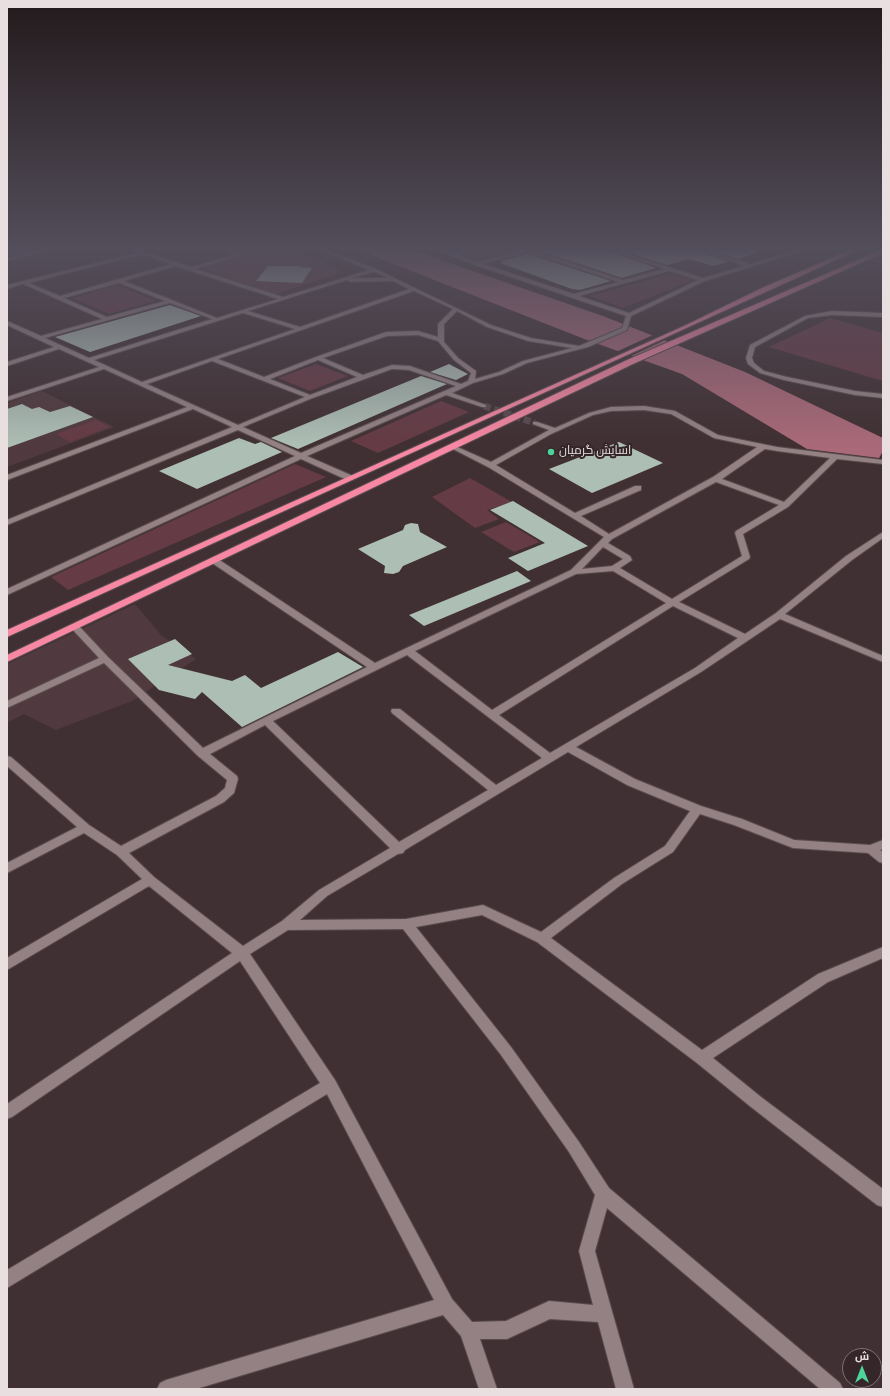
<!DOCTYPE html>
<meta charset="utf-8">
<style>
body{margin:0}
#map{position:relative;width:890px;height:1396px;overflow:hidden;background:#403033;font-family:Overpass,Cairo,sans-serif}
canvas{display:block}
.frame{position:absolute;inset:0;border:8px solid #e9dfe1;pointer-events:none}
.north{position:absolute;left:842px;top:1348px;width:40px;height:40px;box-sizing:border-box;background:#352629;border:1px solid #7d7073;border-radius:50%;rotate:0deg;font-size:11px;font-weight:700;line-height:16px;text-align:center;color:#e9dfe1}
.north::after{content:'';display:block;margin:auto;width:14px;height:18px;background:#4ed39a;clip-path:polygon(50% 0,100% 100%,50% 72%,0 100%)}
</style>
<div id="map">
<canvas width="890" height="1396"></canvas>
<div class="frame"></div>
<div class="north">ش</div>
</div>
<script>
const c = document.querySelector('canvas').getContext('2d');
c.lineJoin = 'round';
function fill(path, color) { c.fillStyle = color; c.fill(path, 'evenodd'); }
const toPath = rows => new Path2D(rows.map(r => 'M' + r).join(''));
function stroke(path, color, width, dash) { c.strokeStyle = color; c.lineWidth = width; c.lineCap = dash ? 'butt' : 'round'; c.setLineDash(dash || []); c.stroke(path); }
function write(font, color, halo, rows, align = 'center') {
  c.font = font + ' Overpass,Cairo,sans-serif'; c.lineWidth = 4; c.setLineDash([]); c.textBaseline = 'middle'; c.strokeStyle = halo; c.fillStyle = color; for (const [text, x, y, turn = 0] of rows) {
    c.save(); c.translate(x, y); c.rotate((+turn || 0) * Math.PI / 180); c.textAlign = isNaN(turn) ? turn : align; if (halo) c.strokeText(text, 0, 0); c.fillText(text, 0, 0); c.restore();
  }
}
const built = toPath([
 [7,250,44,250,7,259],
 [42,391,114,427,7,467,7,403],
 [135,604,162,636,196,659,132,701,56,730,24,714,7,723,7,664]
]);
const green = toPath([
 [266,250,297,250,343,272,276,294,200,268],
 [481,250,523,250,478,261,461,255],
 [672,273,694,280,623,308,590,296],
 [117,285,156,301,109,314,72,298],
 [830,318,883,333,883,381,769,347],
 [316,364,348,376,310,391,278,378],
 [441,401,469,412,378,453,351,441],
 [96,420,110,427,70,442,56,434],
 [295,464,326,477,68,590,51,577],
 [470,478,512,502,487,510,499,519,475,528,432,497],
 [506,522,540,542,514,552,481,532]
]);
const water = toPath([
 [358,250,412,250,603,316,745,372,883,438,883,451,879,458,807,449,682,374,587,340]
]);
const pier = toPath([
 [655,334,667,339,629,357,616,352]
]);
const building = toPath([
 [544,250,607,250,656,268,622,278,540,251],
 [619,250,697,250,728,262,713,266,689,259,667,265],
 [710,250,756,250,756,253,738,259],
 [528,254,611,281,580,290,572,289,500,263,503,262,501,261],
 [268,266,302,266,300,267,312,268,302,283,256,281],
 [170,305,201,316,90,352,55,337],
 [449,364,468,374,456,380,430,372],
 [421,376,447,384,298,449,271,438],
 [22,404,32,409,39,407,50,412,70,406,93,417,7,448,7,409],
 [239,438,255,444,261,442,282,452,197,489,159,471],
 [619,442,663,463,592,493,549,469],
 [513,501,588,546,528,571,508,558,545,543,490,510],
 [411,523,418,524,420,532,447,547,403,566,399,572,393,574,384,573,385,566,358,549,403,530,405,525],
 [517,571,531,581,424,626,409,615],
 [175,639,192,654,168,665,232,681,245,675,261,688,338,652,363,667,242,727,202,692,195,699,159,690,128,659]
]);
const minorTunnel = toPath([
 [484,406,535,423]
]);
const minor = toPath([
 [44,250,51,250,7,261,7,259,44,250],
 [131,250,137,250,191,267,234,255,223,250,229,250,239,253,252,250,259,250,196,269,283,297,369,270,320,250,326,250,376,269,491,325,531,338,579,346,622,328,626,316,475,265,436,250,442,250,453,253,475,250,458,255,478,262,525,250,532,250,623,280,664,269,608,250,614,250,703,278,745,266,698,250,705,250,750,264,798,250,805,250,705,281,631,316,627,330,588,347,527,363,503,374,473,383,452,393,486,405,486,407,482,407,446,395,307,456,353,476,353,480,347,480,301,459,7,595,7,589,295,456,238,430,7,525,7,520,232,427,193,409,7,480,7,475,187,407,104,369,7,401,7,397,99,367,59,349,7,366,7,362,54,347,7,325,7,321,41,336,102,319,23,284,7,289,7,285,137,253,131,250],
 [527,252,618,282,574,294,483,264,527,252],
 [142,254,171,264,60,296,29,283,142,254],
 [176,266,187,270,278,299,217,318,124,281,176,266],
 [669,271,698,280,629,313,579,296,669,271],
 [374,272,388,278,352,278,374,272],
 [347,280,350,282,393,281,409,289,300,327,248,311,347,280],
 [119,283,165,301,107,317,64,298,119,283],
 [414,291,453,309,438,324,438,337,418,331,386,332,316,357,264,377,218,359,414,291],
 [170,303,212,319,89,358,45,338,170,303],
 [457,311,487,327,528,341,572,348,523,361,499,372,475,379,476,371,458,358,444,342,444,324,457,311],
 [243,313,295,329,142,382,94,360,243,313],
 [418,335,438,341,454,360,471,373,468,381,461,384,410,366,392,365,363,375,323,358,387,336,418,335],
 [318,360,357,377,310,395,270,379,318,360],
 [212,361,305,397,238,425,147,384,212,361],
 [392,369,409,370,456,386,301,453,243,427,310,399,392,369],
 [876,253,883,254,883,257,874,255,876,253],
 [832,311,883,313,883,317,832,315,808,318,755,347,752,358,754,363,764,371,787,377,855,391,883,394,883,398,855,395,784,380,760,373,748,364,746,358,750,345,805,316,832,311],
 [644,406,675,411,718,435,777,447,883,460,883,464,837,459,788,507,743,534,750,557,749,559,679,602,745,634,776,613,846,556,883,532,883,538,852,560,785,614,883,656,883,662,780,619,701,672,576,747,635,779,701,806,742,819,794,840,870,845,883,840,883,849,880,850,883,852,883,863,879,862,868,853,793,848,734,825,700,814,673,852,622,884,551,938,702,1050,818,974,883,947,883,958,828,982,713,1058,761,1097,883,1189,883,1207,877,1205,751,1107,697,1063,537,942,482,915,416,927,511,1047,579,1142,609,1188,840,1383,843,1389,820,1389,607,1208,595,1251,634,1389,616,1389,598,1322,550,1319,507,1339,480,1339,497,1389,479,1389,461,1336,443,1315,196,1389,157,1389,160,1383,166,1380,434,1300,327,1094,7,1288,7,1270,320,1083,240,961,12,1117,7,1119,7,1104,232,953,149,886,7,970,7,958,142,879,117,855,84,833,7,873,7,863,77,827,7,766,7,756,11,757,89,825,121,846,216,796,225,788,227,780,198,756,104,663,7,708,7,701,99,658,72,629,70,627,75,624,78,625,108,657,203,748,367,667,212,563,212,559,218,559,375,663,571,570,604,537,488,467,451,448,451,446,455,446,491,462,549,430,533,424,533,422,537,422,555,428,589,413,611,407,644,406],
 [644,410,671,414,714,438,757,447,713,477,609,534,581,516,641,490,641,486,635,486,575,513,496,465,551,434,593,415,611,411,644,410],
 [765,449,777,451,830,458,784,502,722,479,765,449],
 [716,482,779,505,736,531,735,533,742,556,672,599,620,568,632,560,630,556,608,543,612,539,716,482],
 [603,547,623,559,612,566,582,569,603,547],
 [613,571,666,603,492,710,415,651,576,574,613,571],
 [673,606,738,638,695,668,550,753,499,715,673,606],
 [407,655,542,758,496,785,400,709,392,709,391,711,392,713,488,790,399,842,273,721,407,655],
 [265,725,390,848,319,890,282,921,243,946,154,877,129,853,224,802,234,793,238,779,237,776,210,754,265,725],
 [568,752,627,785,690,811,665,846,614,878,541,932,483,905,406,919,300,920,327,896,398,854,403,853,405,850,568,752],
 [403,929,501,1055,569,1152,595,1195,579,1251,593,1305,549,1301,506,1321,472,1322,452,1299,335,1080,250,954,288,930,403,929]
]);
const highway = toPath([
 [850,250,858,250,7,637,7,630,684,326,762,288,850,250],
 [881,250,883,250,883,253,633,364,7,662,7,655,627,360,881,250]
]);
const markers = [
 [551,452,4,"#4ed39a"]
];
const farPoinames = [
 ["اسايش گرميان",559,452]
];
fill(built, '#503a3f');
fill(green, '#653b45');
fill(water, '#a96978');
fill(pier, '#403033');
fill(building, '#adbeb4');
stroke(minorTunnel, '#594a4d', 7, [7, 3.5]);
stroke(minor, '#594c4e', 2);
stroke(highway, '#594c4e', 2);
fill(minor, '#938184');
fill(highway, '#f787a3');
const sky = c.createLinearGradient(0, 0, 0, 445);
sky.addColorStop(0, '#231a1c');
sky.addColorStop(0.56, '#534e5b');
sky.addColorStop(1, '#534e5b00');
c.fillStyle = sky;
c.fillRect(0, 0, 890, 445);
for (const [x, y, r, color] of markers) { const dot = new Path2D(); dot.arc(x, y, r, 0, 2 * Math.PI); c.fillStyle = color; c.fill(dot); stroke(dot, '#352629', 1.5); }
write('12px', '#e9dfe1', '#352629', farPoinames, 'left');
</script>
